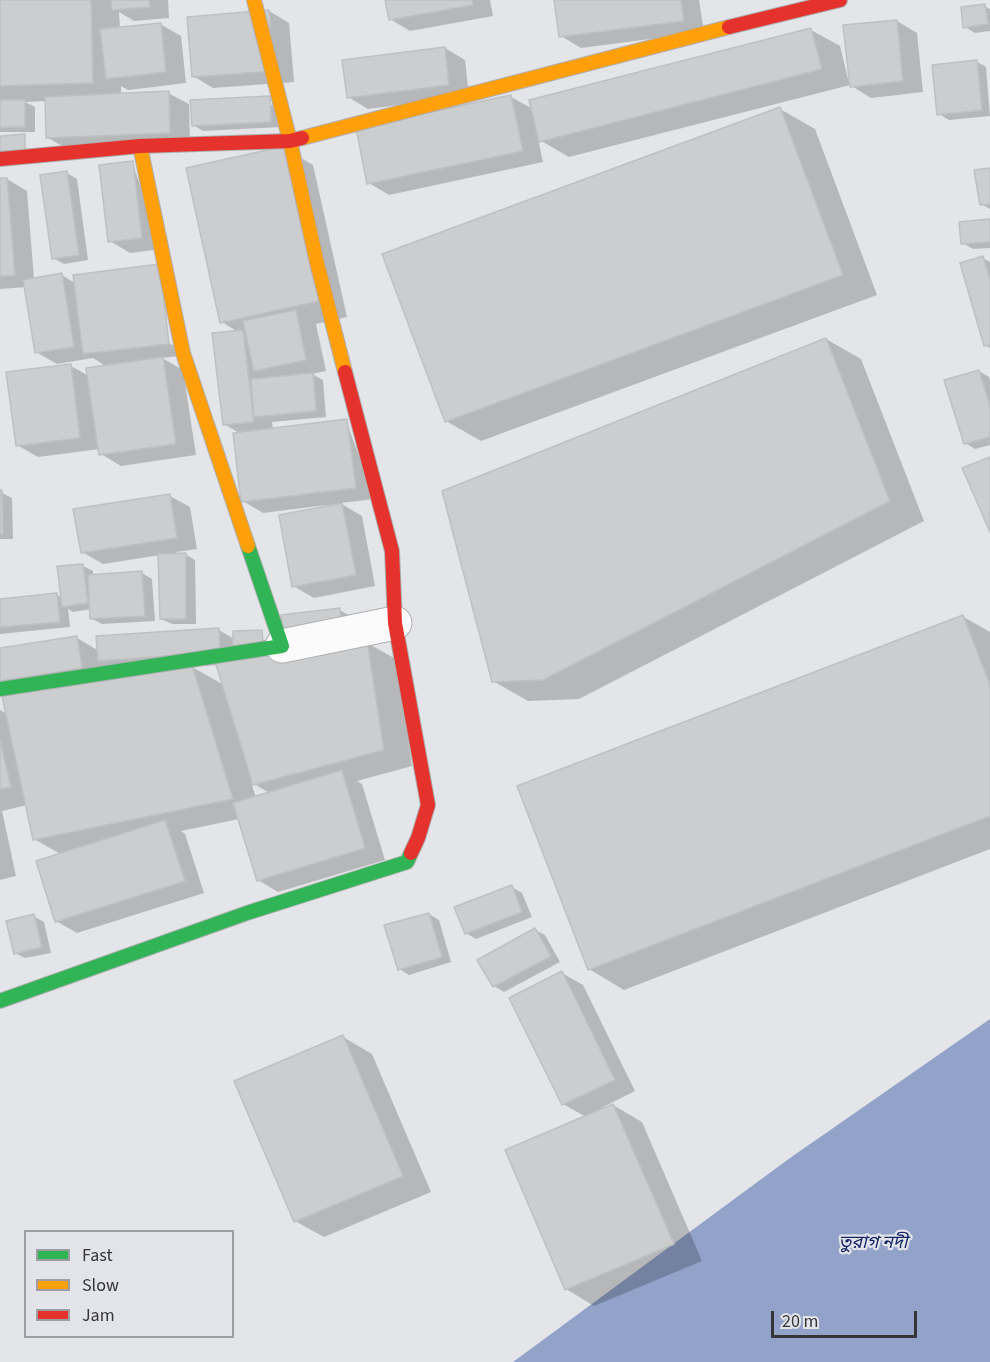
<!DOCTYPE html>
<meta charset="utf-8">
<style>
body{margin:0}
#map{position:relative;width:990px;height:1362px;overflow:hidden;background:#e3e5e8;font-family:"Source Sans 3",sans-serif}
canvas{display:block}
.legend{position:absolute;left:24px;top:1230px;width:210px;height:108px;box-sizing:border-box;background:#e2e4e9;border:2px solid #9d9ea2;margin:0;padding:8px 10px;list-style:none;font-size:18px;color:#353538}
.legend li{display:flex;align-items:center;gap:12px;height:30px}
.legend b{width:30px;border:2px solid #9d9ea2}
.scale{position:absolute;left:771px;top:1311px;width:146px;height:27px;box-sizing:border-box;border:3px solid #353538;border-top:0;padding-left:8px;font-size:18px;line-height:21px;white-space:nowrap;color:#353538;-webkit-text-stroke:4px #e2e4e9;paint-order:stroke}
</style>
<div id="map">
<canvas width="990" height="1362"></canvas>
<ul class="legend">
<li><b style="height:8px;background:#30b455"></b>Fast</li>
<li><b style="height:8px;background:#ff9f0a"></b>Slow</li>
<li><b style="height:8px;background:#e5322d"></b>Jam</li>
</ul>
<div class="scale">20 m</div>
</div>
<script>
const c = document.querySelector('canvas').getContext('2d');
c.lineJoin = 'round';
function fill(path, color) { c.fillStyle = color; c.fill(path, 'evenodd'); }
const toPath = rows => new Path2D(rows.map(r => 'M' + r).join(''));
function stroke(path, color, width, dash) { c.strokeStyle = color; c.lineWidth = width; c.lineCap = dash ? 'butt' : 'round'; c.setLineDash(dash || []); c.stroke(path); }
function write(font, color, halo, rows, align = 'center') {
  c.font = font + ' "Source Sans 3","Noto Sans Bengali",sans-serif'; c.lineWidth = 4.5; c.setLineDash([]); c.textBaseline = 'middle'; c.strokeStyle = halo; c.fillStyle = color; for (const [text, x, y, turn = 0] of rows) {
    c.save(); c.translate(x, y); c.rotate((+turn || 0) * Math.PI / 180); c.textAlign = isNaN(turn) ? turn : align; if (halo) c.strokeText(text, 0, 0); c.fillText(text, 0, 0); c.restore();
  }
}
const water = toPath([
 [990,1019,990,1362,513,1362,790,1158]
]);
const shadow = toPath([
 [0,0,168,0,169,18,134,21,119,12,120,29,160,24,181,36,186,83,128,90,121,86,121,95,168,93,189,104,190,144,68,149,48,138,46,101,25,102,35,107,35,132,0,132],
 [387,0,490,0,493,16,410,31,390,19],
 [556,0,699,0,704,32,581,48,561,36],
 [984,6,990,9,990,31,975,33,965,27],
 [269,11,289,23,294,82,213,88,193,76],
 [897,21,917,33,923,92,871,98,850,85,569,157,538,139,543,162,389,195,369,183,511,97,533,109,811,30,840,46,848,79,850,79],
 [445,48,465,60,469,96,368,109,348,97],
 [976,61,986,67,990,116,949,120,939,114],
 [280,103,281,127,203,131,193,125],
 [780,109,815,129,877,295,481,441,446,421],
 [284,148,313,165,347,317,316,324,326,371,312,374,323,380,326,417,272,422,273,430,346,421,375,499,340,503,362,516,375,586,314,598,293,586,326,505,263,513,243,501,241,434,224,424,238,332,222,322],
 [132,162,162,249,130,253,110,241],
 [990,169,990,209,981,204],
 [67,173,77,179,88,260,64,264,53,258],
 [7,179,27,191,34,279,62,275,188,355,162,358,183,370,196,455,121,466,101,454,100,449,38,457,17,445,71,366,89,376,107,367,93,358,57,364,36,352,26,287,0,289,0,180],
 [990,220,990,248,973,249,963,243],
 [983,258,990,262,990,348,985,345],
 [826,339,861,359,924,521,579,699,528,701,493,681],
 [979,371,989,377,990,381,990,445,975,449,965,443],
 [0,492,12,498,13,539,0,539],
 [170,496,190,507,197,549,176,552,177,555,185,554,195,560,196,624,172,624,161,619,160,555,103,564,82,552],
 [83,566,93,571,93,576,142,573,152,579,155,621,102,624,92,619,91,609,73,612,68,609,70,627,0,634,0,600,57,595,62,598],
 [340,610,350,616,295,644],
 [962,616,990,632,990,849,624,990,589,969],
 [219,630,234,639,367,643,396,659,412,766,357,781,362,784,385,860,278,892,258,880,239,819,181,831,185,834,204,893,77,933,56,921,62,855,34,839,27,805,2,811,16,876,0,880,0,710,7,714,0,650,77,638,99,651],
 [218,665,224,685,192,667],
 [251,782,266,791,271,793,256,798],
 [512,887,522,893,532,917,476,939,466,933],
 [429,914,439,920,451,962,409,975,399,969],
 [33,916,44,922,51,953,25,958,15,953],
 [535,930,545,935,560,962,504,992,494,986],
 [562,973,583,985,635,1091,601,1108,602,1110,613,1105,642,1122,702,1261,594,1306,566,1289,586,1117,563,1104],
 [343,1037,372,1054,431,1192,324,1237,295,1221]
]);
const building = toPath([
 [0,0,91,0,93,83,0,86,0,0],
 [111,0,149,0,150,7,112,10,111,0],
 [385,0,472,0,473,5,389,20,385,0],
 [554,0,681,0,684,21,559,37,554,0],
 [985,4,988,24,963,28,961,7,985,4],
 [269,10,274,71,192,77,187,17,269,10],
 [897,20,903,81,850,87,843,25,897,20],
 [161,23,166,72,106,79,100,29,161,23],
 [811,28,822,69,539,142,529,100,811,28],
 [445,47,449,85,347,98,342,60,445,47],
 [977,60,982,110,937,115,932,65,977,60],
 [169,91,170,133,46,138,45,97,169,91],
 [511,95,523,151,367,184,356,128,511,95],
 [270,96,271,122,192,126,190,100,270,96],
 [0,100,25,100,25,127,0,127,0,100],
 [780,107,843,275,445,422,382,254,780,107],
 [25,134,25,150,0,151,0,136,25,134],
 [285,146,319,301,220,323,186,168,285,146],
 [133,161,142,238,108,242,99,165,133,161],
 [990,168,990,204,980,205,974,170,990,168],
 [67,171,79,255,52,259,40,175,67,171],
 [0,178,7,178,15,275,0,276,0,178],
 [990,219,990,242,961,244,959,222,990,219],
 [983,256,990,280,990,345,984,346,960,263,983,256],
 [160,264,169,344,83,354,73,275,160,264],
 [62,273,74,347,35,353,23,280,62,273],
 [296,310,306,360,254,371,243,321,296,310],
 [243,330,254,422,223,425,212,333,243,330],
 [826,338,890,501,543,680,492,682,442,491,826,338],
 [163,357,176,444,99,455,86,368,163,357],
 [71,364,80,438,16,446,6,372,71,364],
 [979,370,990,406,990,437,964,444,944,380,979,370],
 [313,373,316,411,254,417,251,379,313,373],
 [347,419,356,488,241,502,233,433,347,419],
 [990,457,990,532,962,468,990,457],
 [0,490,2,490,3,534,0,534,0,490],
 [170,494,177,538,81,553,73,509,170,494],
 [342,503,356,575,292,587,279,515,342,503],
 [186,553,186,619,160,619,158,554,186,553],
 [83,564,88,603,62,607,57,566,83,564],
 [142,571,145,616,90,619,88,575,142,571],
 [57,593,60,622,0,627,0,599,57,593],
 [340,608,342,633,283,639,281,615,340,608],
 [963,615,990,685,990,816,588,970,517,786,963,615],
 [219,628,220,652,98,661,96,636,219,628],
 [262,630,263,644,233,646,233,631,262,630],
 [77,636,82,668,0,681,0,648,77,636],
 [367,641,384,750,253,785,215,661,367,641],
 [192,665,233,799,33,840,2,696,192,665],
 [0,740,11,787,0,789,0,740],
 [342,770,365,848,257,881,233,803,342,770],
 [165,820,185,881,55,922,36,861,165,820],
 [512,885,522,912,465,934,454,907,512,885],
 [429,913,442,957,398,970,384,925,429,913],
 [34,914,42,947,14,954,6,921,34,914],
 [535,928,551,956,493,987,477,960,535,928],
 [562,971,615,1080,562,1105,509,998,562,971],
 [343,1035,403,1176,294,1222,234,1081,343,1035],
 [613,1104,674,1244,565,1290,505,1150,613,1104]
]);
const street = toPath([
 [282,646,395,623]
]);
const fast = toPath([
 [0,689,282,646,248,546],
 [0,1001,247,913,407,862,411,853]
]);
const slow = toPath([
 [254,0,290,141,317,263,345,372],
 [302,138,729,27],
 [140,146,183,353,248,546]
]);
const jam = toPath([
 [729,27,840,0],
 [0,159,140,146,290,141,302,138],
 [345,372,392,551,395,623,428,805,418,838,411,853]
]);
const waterNames = [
 ["তুরাগ নদী",873,1244]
];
fill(water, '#92a2c9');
fill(shadow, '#0003');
fill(building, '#cbcdcf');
stroke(building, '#bec0c2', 1.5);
stroke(street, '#adafb1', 35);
stroke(fast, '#adafb1', 16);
stroke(slow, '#adafb1', 16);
stroke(jam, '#adafb1', 16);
stroke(street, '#fbfbfc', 33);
stroke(fast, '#30b455', 14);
stroke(slow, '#ff9f0a', 14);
stroke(jam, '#e5322d', 14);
write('italic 18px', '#152567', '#e2e4e9', waterNames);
</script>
